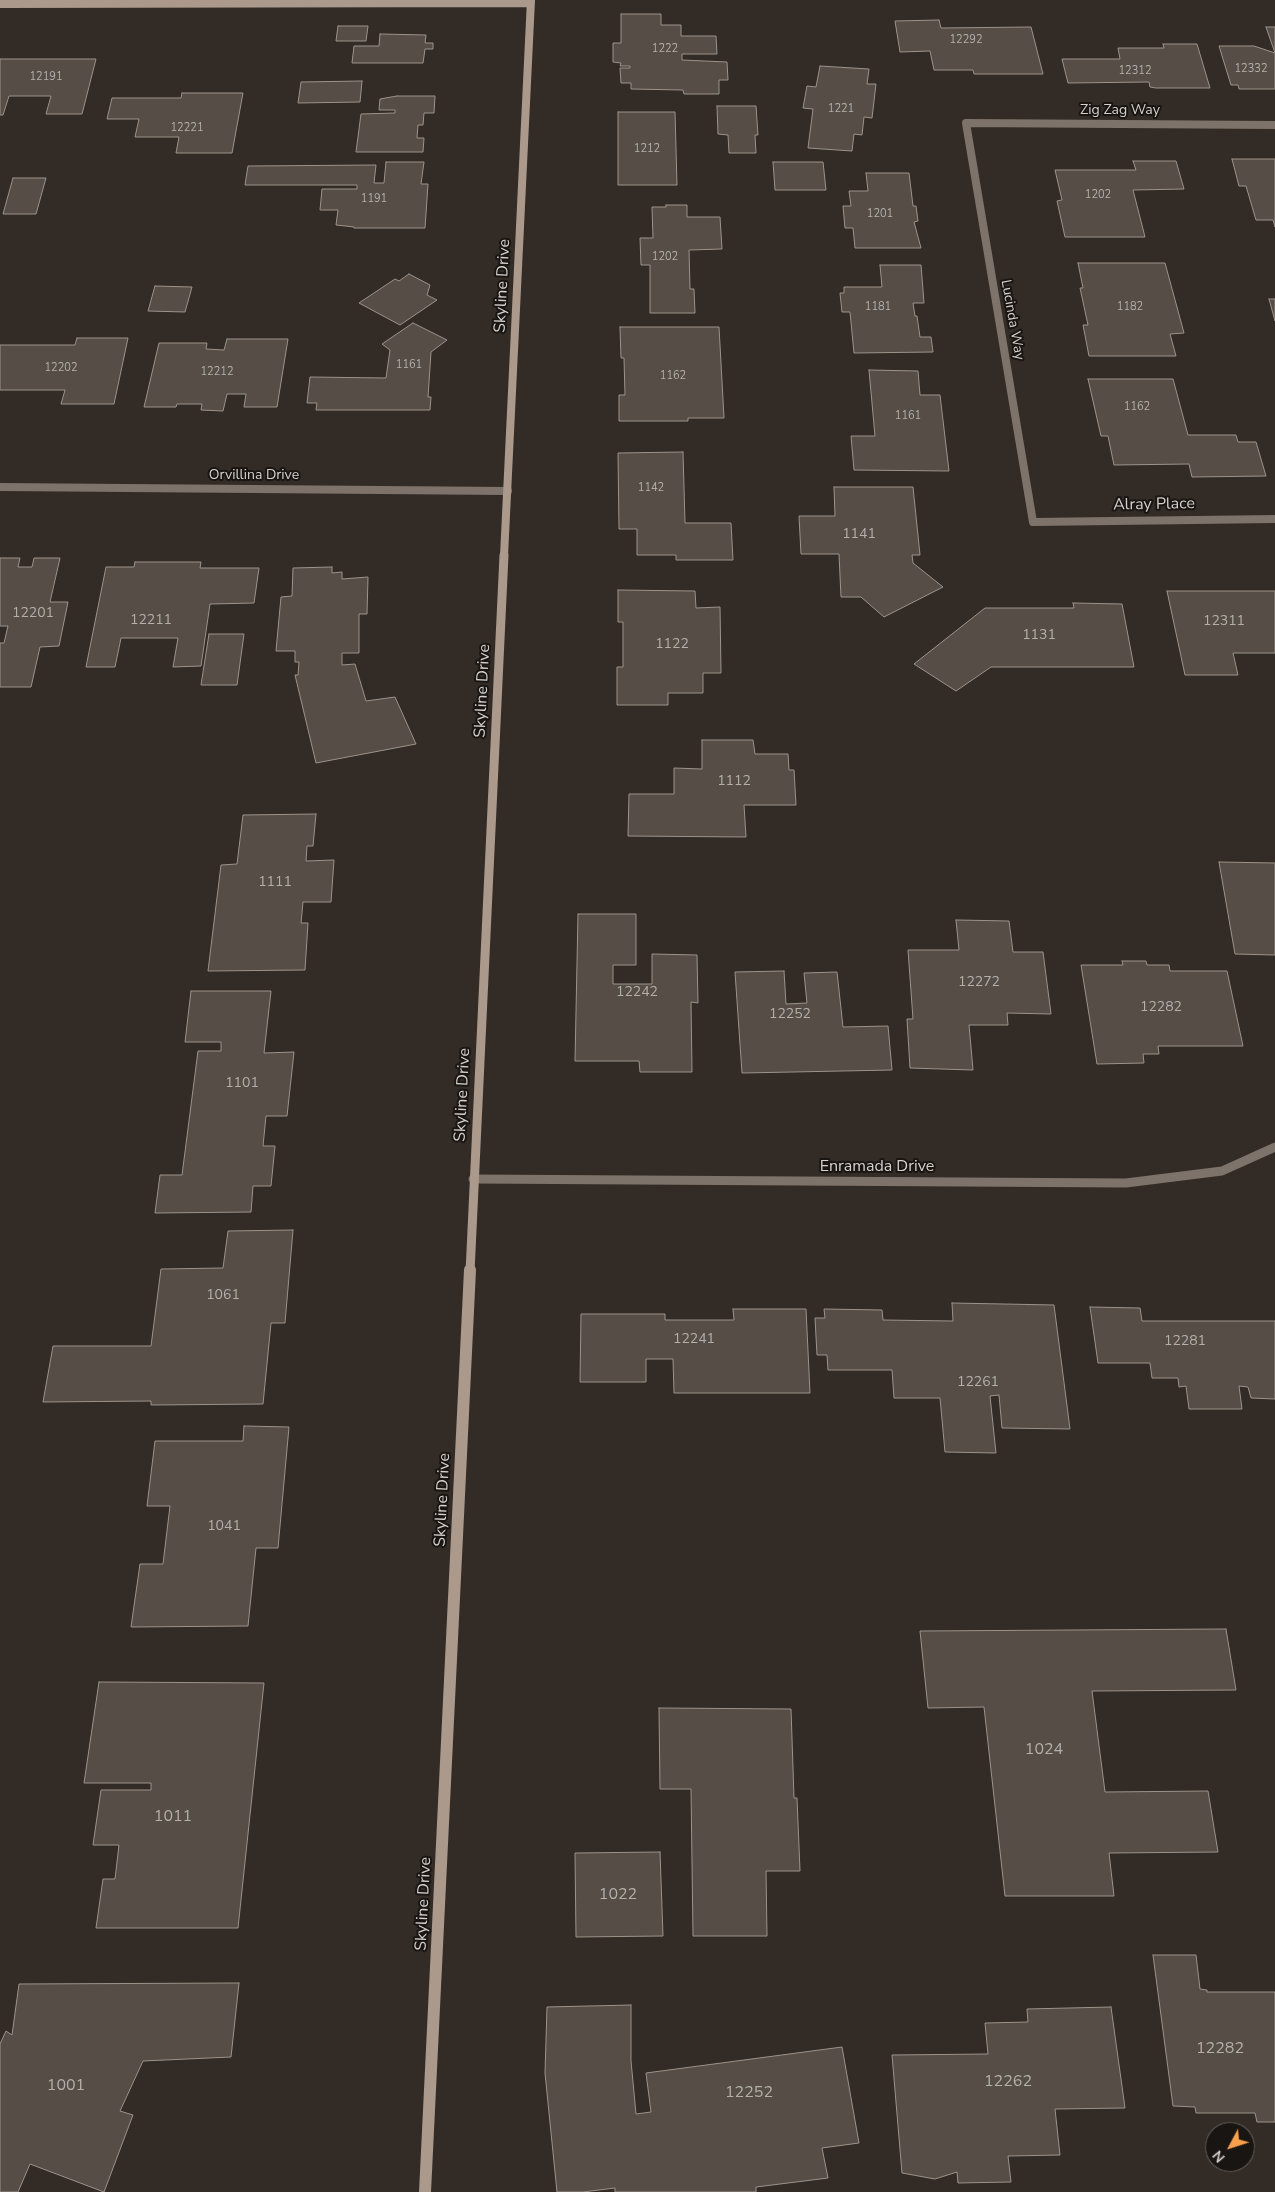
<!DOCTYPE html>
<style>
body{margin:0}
#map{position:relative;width:1275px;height:2192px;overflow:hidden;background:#332c26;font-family:"Nunito Sans",sans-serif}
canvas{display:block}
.north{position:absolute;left:1205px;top:2122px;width:50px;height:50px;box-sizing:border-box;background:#181512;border:1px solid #64605c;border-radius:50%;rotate:230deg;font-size:14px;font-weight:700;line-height:20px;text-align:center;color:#d5d0cc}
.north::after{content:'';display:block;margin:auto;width:18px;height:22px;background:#f9a04c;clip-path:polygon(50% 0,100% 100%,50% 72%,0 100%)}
</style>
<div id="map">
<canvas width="1275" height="2192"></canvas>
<div class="north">N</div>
</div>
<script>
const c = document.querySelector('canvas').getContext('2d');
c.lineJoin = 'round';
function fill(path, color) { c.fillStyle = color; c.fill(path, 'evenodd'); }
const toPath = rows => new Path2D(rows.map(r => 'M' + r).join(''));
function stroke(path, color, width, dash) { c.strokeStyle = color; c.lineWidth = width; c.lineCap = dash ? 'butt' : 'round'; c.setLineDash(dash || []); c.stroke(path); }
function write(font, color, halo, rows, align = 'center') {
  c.font = font + ' "Nunito Sans",sans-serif'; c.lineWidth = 4; c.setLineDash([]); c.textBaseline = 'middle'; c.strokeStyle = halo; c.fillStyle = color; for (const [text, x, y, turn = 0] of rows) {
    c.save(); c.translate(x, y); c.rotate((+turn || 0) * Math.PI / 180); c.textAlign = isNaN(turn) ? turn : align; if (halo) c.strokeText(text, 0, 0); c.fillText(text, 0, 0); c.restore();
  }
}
const building = toPath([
 [621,14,661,14,661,25,681,25,681,36,716,36,717,54,682,54,682,60,727,62,728,80,719,80,719,94,684,94,683,90,631,89,631,83,621,83,620,68,630,68,630,66,620,66,621,63,613,62,613,43,621,43,621,14],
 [939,20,941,28,1031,27,1043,74,974,74,973,70,934,70,930,51,900,52,895,21,939,20],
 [338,26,368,26,366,41,336,41,338,26],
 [1266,27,1275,27,1275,89,1239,89,1238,85,1231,85,1219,46,1254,46,1275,53,1266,27],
 [380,34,426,35,425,43,433,43,433,49,425,49,423,63,352,63,354,46,379,46,380,34],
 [1163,44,1197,44,1210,88,1156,88,1150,87,1149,82,1068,83,1062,59,1120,59,1118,48,1164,48,1163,44],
 [0,59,96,59,82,114,46,114,51,96,9,96,3,115,0,115,0,59],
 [820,66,869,69,867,84,876,84,872,118,864,117,862,135,854,134,852,151,808,148,813,109,803,108,807,86,816,87,820,66],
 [362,81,360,102,298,103,301,82,362,81],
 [182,93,243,93,232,153,176,153,179,137,135,137,139,119,107,119,112,98,181,98,182,93],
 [397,96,435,96,434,113,424,113,423,125,418,125,417,138,424,138,423,152,356,152,361,114,395,113,395,110,379,110,380,99,397,96],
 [717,106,756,106,758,135,755,135,756,153,729,153,728,135,718,134,717,106],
 [618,112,675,112,677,185,618,185,618,112],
 [1232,159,1275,159,1275,227,1273,220,1256,220,1246,186,1239,186,1232,159],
 [1133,161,1176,161,1184,189,1133,190,1145,237,1065,237,1057,201,1062,200,1055,170,1136,170,1133,161],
 [386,162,424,162,421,184,428,184,425,228,354,228,354,227,336,225,338,210,320,210,322,189,357,189,357,185,245,185,248,166,376,165,374,183,384,183,386,162],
 [773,162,823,162,826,190,775,190,773,162],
 [866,173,909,173,913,206,916,206,918,221,914,222,921,248,855,248,853,228,845,228,843,206,851,206,849,191,868,191,866,173],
 [13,178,46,178,36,214,3,214,13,178],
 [666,205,687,205,687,217,720,217,722,249,689,250,690,289,694,289,695,313,650,313,650,265,641,265,640,238,653,238,652,207,666,207,666,205],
 [1078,263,1165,263,1184,333,1170,334,1176,356,1089,356,1083,325,1088,325,1080,288,1083,288,1078,263],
 [880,265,921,265,924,303,913,303,915,316,917,316,920,337,931,337,933,352,854,353,850,312,842,312,840,293,844,293,844,287,882,287,880,265],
 [409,274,430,285,427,295,437,300,400,325,359,303,395,279,399,281,409,274],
 [155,286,192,287,185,312,148,311,155,286],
 [1269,299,1275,299,1275,321,1269,299],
 [413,323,447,340,431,352,428,397,431,397,430,410,316,410,317,403,307,403,310,377,386,378,390,350,382,344,413,323],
 [620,327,719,327,724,418,688,418,688,421,619,421,619,395,625,395,624,358,621,358,620,327],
 [77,338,128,338,114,404,61,404,65,390,0,390,0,345,75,345,77,338],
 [227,339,288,339,277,407,244,407,246,394,227,394,223,411,201,410,202,404,177,404,176,407,144,407,159,343,207,343,206,349,224,350,227,339],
 [869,370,918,371,920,395,940,395,949,471,854,470,851,436,875,436,869,370],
 [1088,379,1173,379,1188,435,1236,435,1238,442,1256,442,1266,476,1192,477,1189,464,1114,465,1108,436,1101,436,1088,379],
 [683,452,685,523,731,523,733,560,676,560,676,555,637,555,637,529,619,529,618,453,683,452],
 [834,487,913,487,920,555,912,555,913,563,943,587,884,617,861,597,841,597,839,554,801,554,799,516,835,516,834,487],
 [0,558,20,558,18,567,32,567,34,558,60,558,50,602,68,602,59,646,40,647,31,687,0,687,0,643,4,643,8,626,0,626,0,558],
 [135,562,201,562,200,568,259,568,254,603,210,604,201,666,173,667,178,638,121,638,115,667,86,667,106,567,134,567,135,562],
 [332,567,332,573,342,572,342,579,368,577,367,614,359,614,359,653,342,653,342,665,355,664,366,701,395,697,416,744,316,763,295,675,298,675,299,662,295,662,295,651,276,651,281,597,292,596,293,568,332,567],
 [618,590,695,591,696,608,720,607,721,673,703,673,703,693,668,693,668,705,617,705,617,667,623,667,623,622,618,622,618,590],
 [1167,591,1275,591,1275,653,1233,653,1238,675,1185,675,1167,591],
 [1073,603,1122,604,1134,667,991,667,956,691,914,664,985,608,1074,608,1073,603],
 [209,634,244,634,237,685,201,685,209,634],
 [702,740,753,740,755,754,788,754,789,770,794,770,796,805,744,805,746,837,628,836,629,794,674,794,674,768,702,769,702,740],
 [316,814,313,846,307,846,306,861,334,860,331,902,303,902,301,923,308,923,305,970,208,971,221,865,237,864,243,815,316,814],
 [1219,862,1275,863,1275,955,1235,954,1219,862],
 [578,914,636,914,636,965,613,965,613,984,652,984,652,954,697,955,698,1003,691,1002,692,1072,640,1072,639,1061,575,1061,578,914],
 [956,920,1009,921,1013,952,1043,952,1051,1014,1007,1013,1008,1025,969,1025,973,1070,910,1068,907,1019,913,1019,908,950,959,950,956,920],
 [1122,961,1146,961,1147,965,1169,965,1170,971,1227,971,1243,1046,1158,1046,1159,1054,1143,1054,1144,1063,1097,1064,1081,965,1123,965,1122,961],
 [784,971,786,1004,807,1003,804,973,837,972,843,1027,888,1026,892,1070,742,1073,735,972,784,971],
 [191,991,271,991,264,1053,294,1052,287,1116,266,1116,263,1146,275,1146,271,1186,253,1186,251,1212,155,1213,160,1175,182,1175,198,1051,221,1051,221,1042,185,1042,191,991],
 [293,1230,285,1323,271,1323,263,1404,151,1405,151,1401,43,1402,53,1346,151,1346,161,1269,223,1268,228,1231,293,1230],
 [952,1303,1054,1305,1070,1429,1002,1428,999,1395,990,1396,996,1453,945,1452,940,1398,894,1398,892,1370,828,1370,827,1355,817,1355,815,1318,825,1318,824,1309,882,1310,883,1320,953,1321,952,1303],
 [1090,1307,1140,1308,1142,1321,1275,1321,1275,1399,1251,1398,1248,1387,1239,1386,1242,1409,1189,1409,1186,1386,1179,1387,1178,1378,1152,1378,1150,1363,1098,1363,1090,1307],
 [733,1309,806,1309,810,1393,674,1393,673,1359,646,1359,646,1382,580,1382,581,1314,665,1314,665,1320,734,1320,733,1309],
 [244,1426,289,1427,278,1548,256,1548,248,1626,131,1627,140,1564,163,1564,170,1506,147,1506,155,1441,243,1441,244,1426],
 [1226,1629,1236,1690,1092,1691,1105,1792,1208,1791,1218,1852,1109,1853,1114,1896,1005,1896,984,1707,928,1708,920,1631,1226,1629],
 [99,1682,264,1683,238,1928,96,1928,103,1879,115,1879,119,1845,93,1845,101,1790,151,1790,151,1783,84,1783,99,1682],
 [659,1708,791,1709,794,1798,797,1798,800,1871,766,1871,767,1936,693,1936,691,1789,660,1789,659,1708],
 [660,1852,663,1936,576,1937,575,1853,660,1852],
 [1153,1955,1196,1955,1200,1989,1207,1990,1207,1992,1275,1992,1275,2122,1257,2122,1255,2113,1196,2113,1195,2107,1173,2106,1153,1955],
 [239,1983,231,2057,143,2061,120,2111,133,2115,104,2192,30,2164,18,2192,0,2192,0,2044,6,2031,12,2035,19,1984,239,1983],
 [631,2005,631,2061,636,2114,651,2112,646,2073,842,2047,859,2143,822,2148,828,2178,756,2187,756,2192,615,2192,615,2188,583,2192,557,2192,545,2073,547,2007,631,2005],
 [1111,2007,1125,2108,1055,2109,1060,2155,1008,2156,1011,2182,958,2183,957,2172,935,2179,902,2173,892,2055,988,2054,985,2023,1028,2022,1027,2009,1111,2007]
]);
const streetFar1 = toPath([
 [1275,125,966,123,1033,522,1275,519],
 [0,487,508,491]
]);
const street = toPath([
 [473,1179,1126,1183,1222,1171,1275,1147]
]);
const secondaryFar2 = toPath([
 [0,4,531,3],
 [504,556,531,0]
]);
const secondaryFar1 = toPath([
 [470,1272,504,555]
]);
const secondary = toPath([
 [425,2192,470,1270]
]);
const farNumbernames = [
 ["12292",966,40],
 ["1222",665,49],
 ["12332",1251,69],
 ["12312",1135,71],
 ["12191",46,77],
 ["1221",841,109],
 ["12221",187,128],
 ["1212",647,149],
 ["1202",1098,195],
 ["1191",374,199],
 ["1201",880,214],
 ["1202",665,257],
 ["1181",878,307],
 ["1182",1130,307],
 ["1161",409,365],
 ["12202",61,368],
 ["12212",217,372],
 ["1162",673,376],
 ["1162",1137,407],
 ["1161",908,416],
 ["1142",651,488]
];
const farStreetnames = [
 ["Zig Zag Way",1120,111],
 ["Lucinda Way",1012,320,80],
 ["Orvillina Drive",254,476]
];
const numberNames = [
 ["1141",859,535],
 ["12201",33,614],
 ["12211",151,621],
 ["12311",1224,622],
 ["1131",1039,636],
 ["1122",672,645],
 ["1112",734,782],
 ["1111",275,883],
 ["12272",979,983],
 ["12242",637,993],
 ["12282",1161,1008],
 ["12252",790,1015],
 ["1101",242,1084],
 ["1061",223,1296],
 ["12241",694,1340],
 ["12281",1185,1342],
 ["12261",978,1383],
 ["1041",224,1527]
];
const streetNames = [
 ["Skyline Drive",503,286,-87],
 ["Alray Place",1154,505,-1],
 ["Skyline Drive",483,691,-87],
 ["Skyline Drive",463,1095,-87],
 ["Enramada Drive",877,1167],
 ["Skyline Drive",443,1500,-87],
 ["Skyline Drive",424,1904,-87]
];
const nearNumbernames = [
 ["1024",1044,1750],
 ["1011",173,1817],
 ["1022",618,1895],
 ["12282",1220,2049],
 ["12262",1008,2082],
 ["1001",66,2086],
 ["12252",749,2093]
];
fill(building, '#554d46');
stroke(building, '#9c938b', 1);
stroke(streetFar1, '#7e736a', 8);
stroke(street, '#7e736a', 9);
stroke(secondaryFar2, '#ab998b', 8);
stroke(secondaryFar1, '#ab998b', 9);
stroke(secondary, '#ab998b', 12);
write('11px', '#b5afaa', null, farNumbernames);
write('14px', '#d5d0cc', '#181512', farStreetnames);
write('14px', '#b5afaa', null, numberNames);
write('16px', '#d5d0cc', '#181512', streetNames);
write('16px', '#b5afaa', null, nearNumbernames);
</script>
